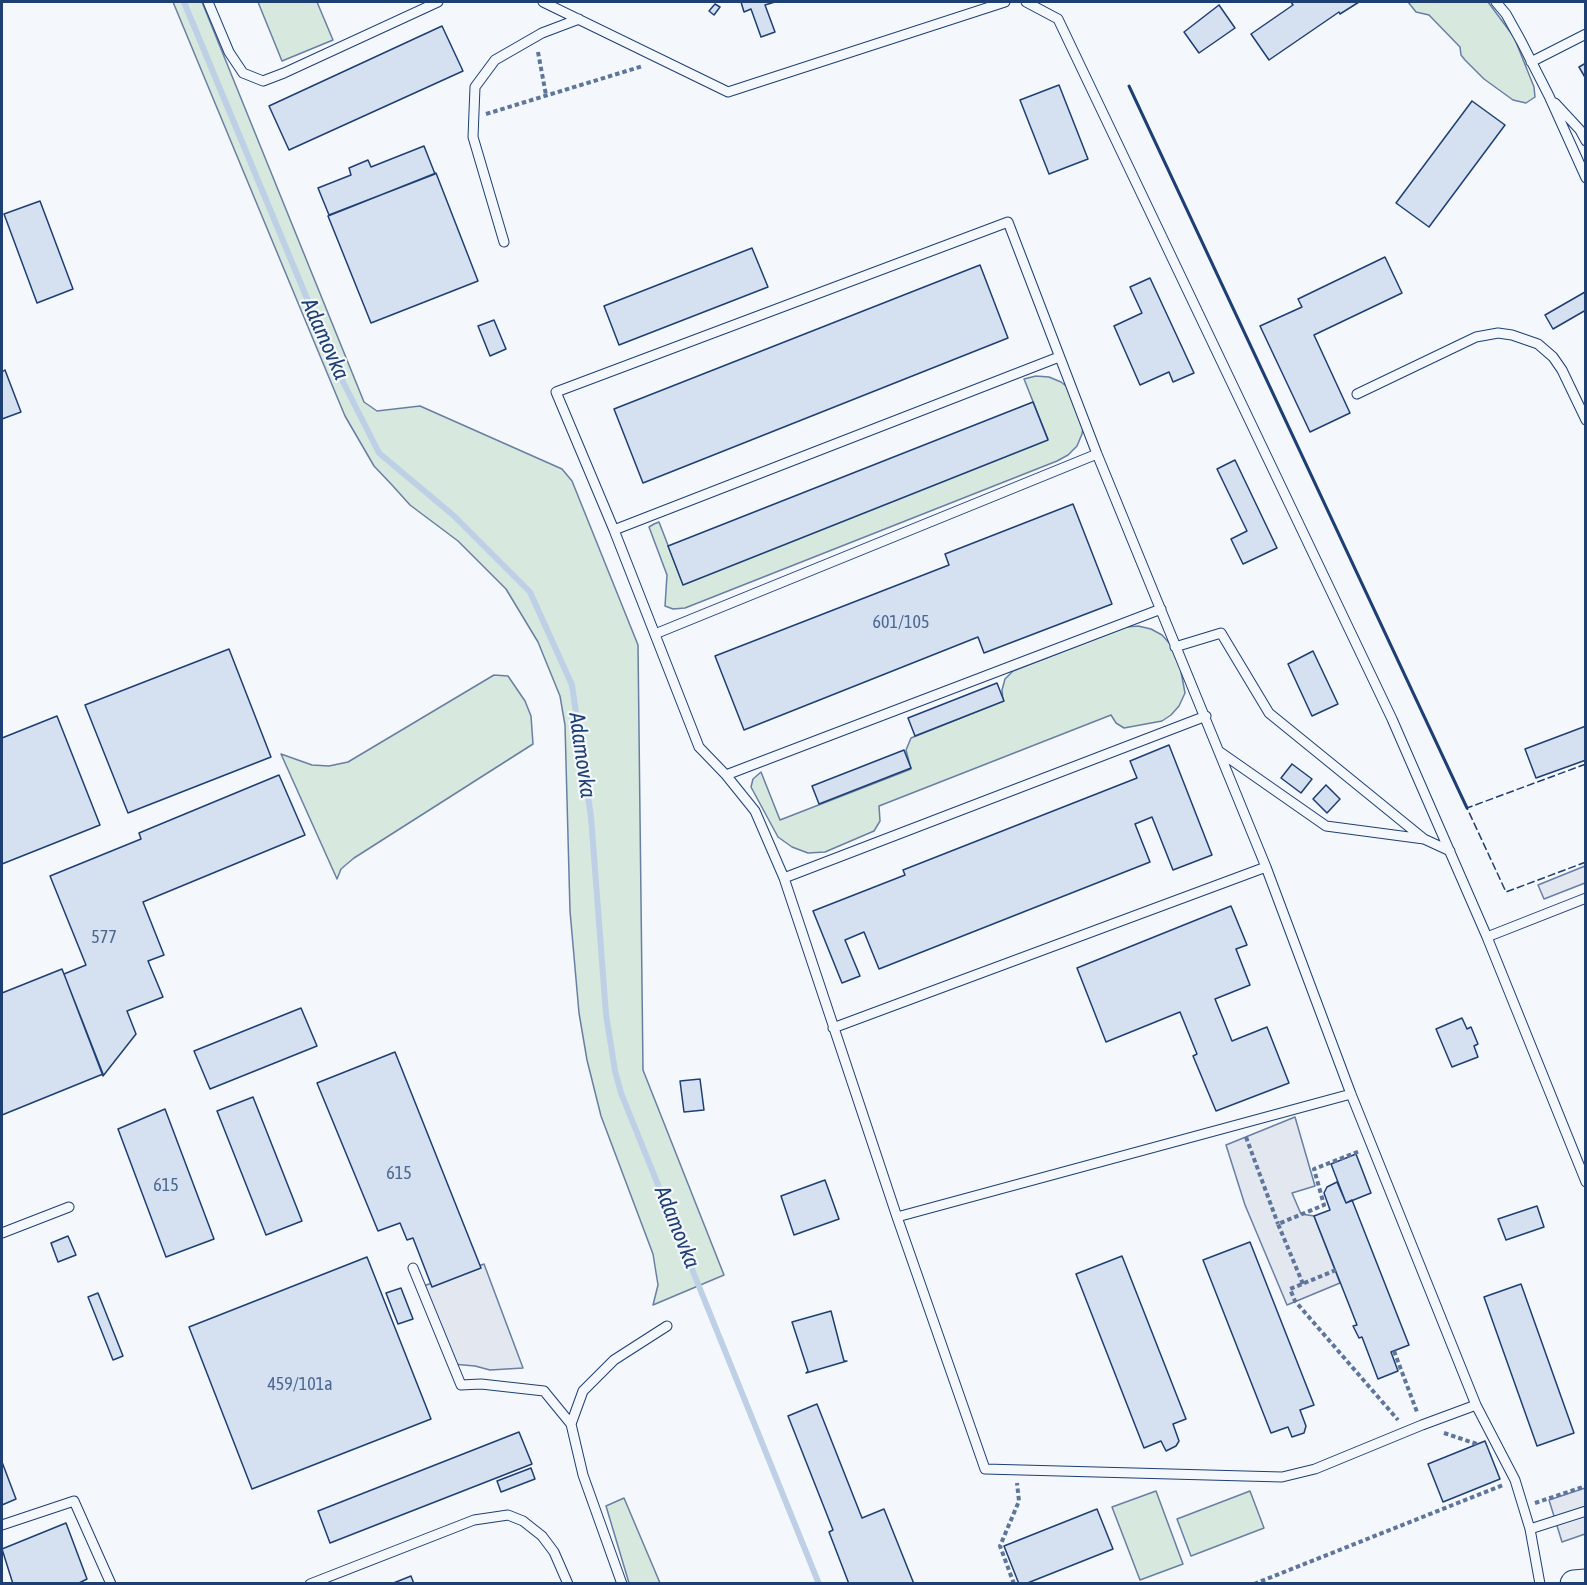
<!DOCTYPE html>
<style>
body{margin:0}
#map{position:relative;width:1587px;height:1585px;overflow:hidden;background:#f4f7fb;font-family:"Asap Condensed",sans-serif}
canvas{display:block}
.frame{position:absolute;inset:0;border:3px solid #1d3f73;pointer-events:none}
</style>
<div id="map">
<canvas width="1587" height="1585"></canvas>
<div class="frame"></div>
</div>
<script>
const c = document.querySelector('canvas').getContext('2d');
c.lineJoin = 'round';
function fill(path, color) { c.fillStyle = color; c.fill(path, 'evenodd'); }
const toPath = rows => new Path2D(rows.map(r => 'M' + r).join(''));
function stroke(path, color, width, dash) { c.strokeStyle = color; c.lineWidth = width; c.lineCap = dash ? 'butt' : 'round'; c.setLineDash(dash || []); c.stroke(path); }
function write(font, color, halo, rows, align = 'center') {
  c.font = font + ' "Asap Condensed",sans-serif'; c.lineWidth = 4.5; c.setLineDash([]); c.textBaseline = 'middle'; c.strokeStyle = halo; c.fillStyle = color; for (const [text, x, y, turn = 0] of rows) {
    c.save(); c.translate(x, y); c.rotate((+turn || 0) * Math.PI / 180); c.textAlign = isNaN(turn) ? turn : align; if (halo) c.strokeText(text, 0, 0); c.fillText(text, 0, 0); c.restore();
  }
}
const green = toPath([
 [173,2,202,2,364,402,377,411,420,406,562,469,572,481,638,645,643,1070,724,1275,653,1305,658,1285,653,1254,601,1116,587,1060,579,1013,570,911,565,725,560,696,538,642,506,589,458,541,410,505,392,485,374,466,345,416,173,2],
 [258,2,317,2,333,40,282,61,258,2],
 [1408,2,1488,2,1514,37,1534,87,1535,97,1526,103,1513,100,1484,79,1465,60,1461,55,1460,47,1429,15,1416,12,1408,2],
 [1036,376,1049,377,1061,382,1071,390,1084,421,1082,434,1077,446,1068,455,1057,461,685,608,673,609,665,606,667,575,649,527,654,524,659,522,683,584,1048,439,1024,379,1036,376],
 [1138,626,1151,629,1162,635,1171,645,1179,661,1185,693,1179,706,1171,715,1162,721,1124,728,1116,723,1111,715,879,806,880,821,874,831,825,852,808,853,792,847,778,837,751,787,753,779,761,772,780,820,911,769,906,750,911,738,1003,701,1002,690,1005,679,1013,671,1126,627,1138,626],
 [494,675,508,676,525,701,531,716,533,744,354,858,341,869,337,879,281,754,312,765,329,766,348,762,494,675],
 [1156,1491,1183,1564,1140,1580,1112,1507,1156,1491],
 [1250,1491,1264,1528,1191,1556,1177,1519,1250,1491],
 [624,1498,660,1583,629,1583,606,1506,624,1498]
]);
const parking = toPath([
 [1585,866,1585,883,1544,899,1538,885,1585,866],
 [1295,1117,1315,1186,1292,1193,1301,1214,1314,1216,1340,1283,1287,1305,1245,1205,1226,1145,1295,1117],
 [484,1264,523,1368,490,1370,475,1366,452,1364,421,1287,484,1264],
 [1585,1488,1585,1534,1562,1542,1549,1500,1585,1488]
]);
const stream = toPath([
 [184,2,335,366,379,453,453,515,530,592,572,685,591,817,606,1014,615,1071,621,1093,819,1584]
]);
const building = toPath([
 [741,2,775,2,765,5,775,32,761,37,751,9,744,12,741,2],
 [1291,2,1359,2,1340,14,1339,12,1269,60,1251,34,1293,5,1291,2],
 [715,4,720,7,714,15,709,11,715,4],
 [1219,5,1235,28,1199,53,1184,32,1219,5],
 [442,26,463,71,289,150,269,106,442,26],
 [1586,63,1586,79,1579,67,1586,63],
 [1059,85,1088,159,1049,174,1020,100,1059,85],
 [1472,101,1505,125,1429,227,1396,203,1472,101],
 [424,146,435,174,329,215,318,188,351,175,349,168,368,160,371,167,424,146],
 [436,173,478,281,371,323,328,216,436,173],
 [40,201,73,289,37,303,4,214,40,201],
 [752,248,768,287,619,345,604,306,752,248],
 [1385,257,1402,293,1314,335,1350,413,1310,432,1260,326,1302,307,1298,299,1385,257],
 [980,265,1008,338,643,483,614,409,980,265],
 [1150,278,1194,373,1173,382,1169,372,1140,385,1114,326,1142,313,1130,287,1150,278],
 [1585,292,1586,310,1553,329,1545,315,1585,292],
 [494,320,506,349,490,356,478,326,494,320],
 [5,370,21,412,2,419,2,372,5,370],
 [1033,402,1048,440,683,585,668,546,1033,402],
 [1235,460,1277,548,1243,564,1231,539,1247,531,1217,469,1235,460],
 [1073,504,1112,604,984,653,978,637,744,730,715,656,949,565,945,554,1073,504],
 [229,649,271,757,128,813,85,705,229,649],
 [1313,651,1338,704,1312,716,1288,664,1313,651],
 [997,683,1004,701,915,736,908,718,997,683],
 [57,716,100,825,2,864,2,738,57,716],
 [1586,726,1586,760,1536,778,1525,749,1586,726],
 [1169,745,1212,855,1173,870,1152,817,1135,824,1150,862,879,969,864,932,845,940,860,976,842,983,813,911,905,875,903,870,1137,778,1130,761,1169,745],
 [904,750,911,768,819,804,812,786,904,750],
 [1292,764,1312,779,1301,793,1281,778,1292,764],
 [279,775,305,835,143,902,164,955,148,961,163,997,127,1011,136,1034,103,1076,64,974,86,965,50,876,141,839,139,833,279,775],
 [1326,785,1340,799,1327,813,1313,799,1326,785],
 [1231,906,1247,945,1236,949,1250,985,1215,999,1232,1041,1267,1027,1289,1083,1216,1111,1193,1056,1197,1054,1180,1012,1106,1042,1077,968,1231,906],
 [62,969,103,1074,2,1115,2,993,62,969],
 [301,1008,317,1046,210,1089,194,1051,301,1008],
 [1462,1018,1467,1029,1471,1027,1478,1044,1474,1046,1478,1057,1452,1067,1436,1029,1462,1018],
 [395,1052,481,1268,432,1287,413,1238,407,1240,400,1223,378,1231,317,1083,395,1052],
 [700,1079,704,1110,684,1112,680,1081,700,1079],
 [253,1097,302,1221,266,1235,217,1111,253,1097],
 [165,1109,214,1239,166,1257,118,1129,165,1109],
 [1356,1154,1371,1193,1346,1203,1331,1164,1356,1154],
 [825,1180,839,1219,794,1235,781,1196,825,1180],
 [1337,1182,1346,1203,1352,1200,1409,1345,1391,1352,1398,1371,1378,1379,1362,1337,1359,1338,1353,1326,1357,1325,1314,1216,1330,1210,1324,1193,1327,1187,1337,1182],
 [1537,1206,1544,1227,1506,1240,1498,1219,1537,1206],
 [68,1236,76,1255,58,1262,51,1243,68,1236],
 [1250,1242,1314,1405,1300,1410,1306,1426,1304,1433,1292,1437,1288,1427,1271,1433,1203,1260,1250,1242],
 [1122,1256,1186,1419,1173,1424,1179,1441,1176,1446,1166,1451,1161,1441,1144,1448,1076,1274,1122,1256],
 [367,1257,431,1419,252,1489,189,1327,367,1257],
 [1521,1284,1574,1433,1537,1446,1484,1297,1521,1284],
 [401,1288,413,1319,398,1324,386,1293,401,1288],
 [98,1293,123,1356,113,1360,88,1297,98,1293],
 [831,1311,844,1361,847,1361,806,1373,808,1371,792,1322,831,1311],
 [817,1404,862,1518,884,1509,914,1584,849,1584,829,1532,833,1530,788,1416,817,1404],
 [519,1432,532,1464,330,1543,318,1511,519,1432],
 [1485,1441,1500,1479,1443,1502,1428,1464,1485,1441],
 [2,1462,16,1499,2,1505,2,1462],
 [531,1468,535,1479,501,1492,497,1481,531,1468],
 [1097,1509,1113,1549,1025,1584,1019,1584,1004,1546,1097,1509],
 [66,1523,87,1579,77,1584,13,1584,2,1549,66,1523],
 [411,1576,414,1584,391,1584,411,1576]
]);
const path = toPath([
 [538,52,546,95],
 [486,114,643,66],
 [1246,1137,1278,1224],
 [1336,1270,1290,1289,1295,1301,1398,1420],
 [1303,1284,1278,1224,1324,1205,1314,1169,1360,1151],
 [1394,1351,1417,1412],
 [1444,1433,1477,1444],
 [1535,1503,1586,1486],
 [1014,1584,1000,1546,1019,1501,1017,1483],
 [1254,1584,1503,1485]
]);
const lane = toPath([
 [208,2,229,52,243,73,263,81,284,73,438,2],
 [543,2,728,92,1005,2],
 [1026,2,1058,19,1392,719,1487,937,1586,1182],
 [1496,2,1506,14,1521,41,1549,96,1586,178],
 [1531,62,1586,34],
 [1555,103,1580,130,1586,141],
 [504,242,473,137,475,87,495,60,542,33,579,19],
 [1357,394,1476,337,1498,333,1512,335,1538,344,1553,357,1562,370,1586,420],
 [614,530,1059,357],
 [655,634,1097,454],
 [1175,647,1221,633,1269,713,1424,839,1450,851],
 [1220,752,1326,826,1424,839],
 [726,775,1161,609],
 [784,878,1206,716],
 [1487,937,1586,898],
 [833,1028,1266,867],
 [897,1217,1351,1094],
 [2,1233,69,1207],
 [413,1268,461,1385,481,1384,544,1391,571,1424],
 [1476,1405,1422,1425,1315,1469,1282,1477,985,1469,897,1217,784,878,755,811,726,775,699,747,614,530,556,392,1008,222,1097,454,1266,867,1351,1094,1476,1405,1515,1480,1530,1529,1540,1584],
 [2,1525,74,1501,111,1584],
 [1530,1529,1586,1511],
 [310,1584,474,1520,508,1515,523,1521,542,1536,554,1552,568,1584],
 [622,1584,583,1475,571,1424,583,1391,614,1360,667,1326]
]);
const secondary = toPath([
 [1574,1584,1586,1583]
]);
const fence = toPath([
 [1586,764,1467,808,1506,892,1586,862]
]);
const wall = toPath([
 [1129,86,1467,808]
]);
const numberNames = [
 ["601/105",901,622],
 ["577",104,937],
 ["615",399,1173],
 ["615",166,1185],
 ["459/101a",300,1384]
];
const waterNames = [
 ["Adamovka",325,339,66],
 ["Adamovka",582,755,82],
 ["Adamovka",677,1227,68]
];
fill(green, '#d7e8df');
stroke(green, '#687fa3', 1.5);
fill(parking, '#e3e8f0');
stroke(parking, '#687fa3', 1.5);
stroke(stream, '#bed0e5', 6);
fill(building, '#d5e0f0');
stroke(building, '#1d3f73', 1.5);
stroke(lane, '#1d3f73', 11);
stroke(secondary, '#1d3f73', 29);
stroke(path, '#5e769c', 4, [4.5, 3]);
stroke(lane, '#f4f7fb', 9);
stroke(secondary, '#f4f7fb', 27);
stroke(fence, '#1d3f73', 1.5, [8, 3]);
stroke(wall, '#1d3f73', 3);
write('18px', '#4b6792', null, numberNames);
write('italic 22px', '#1d3f73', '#f4f7fb', waterNames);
</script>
